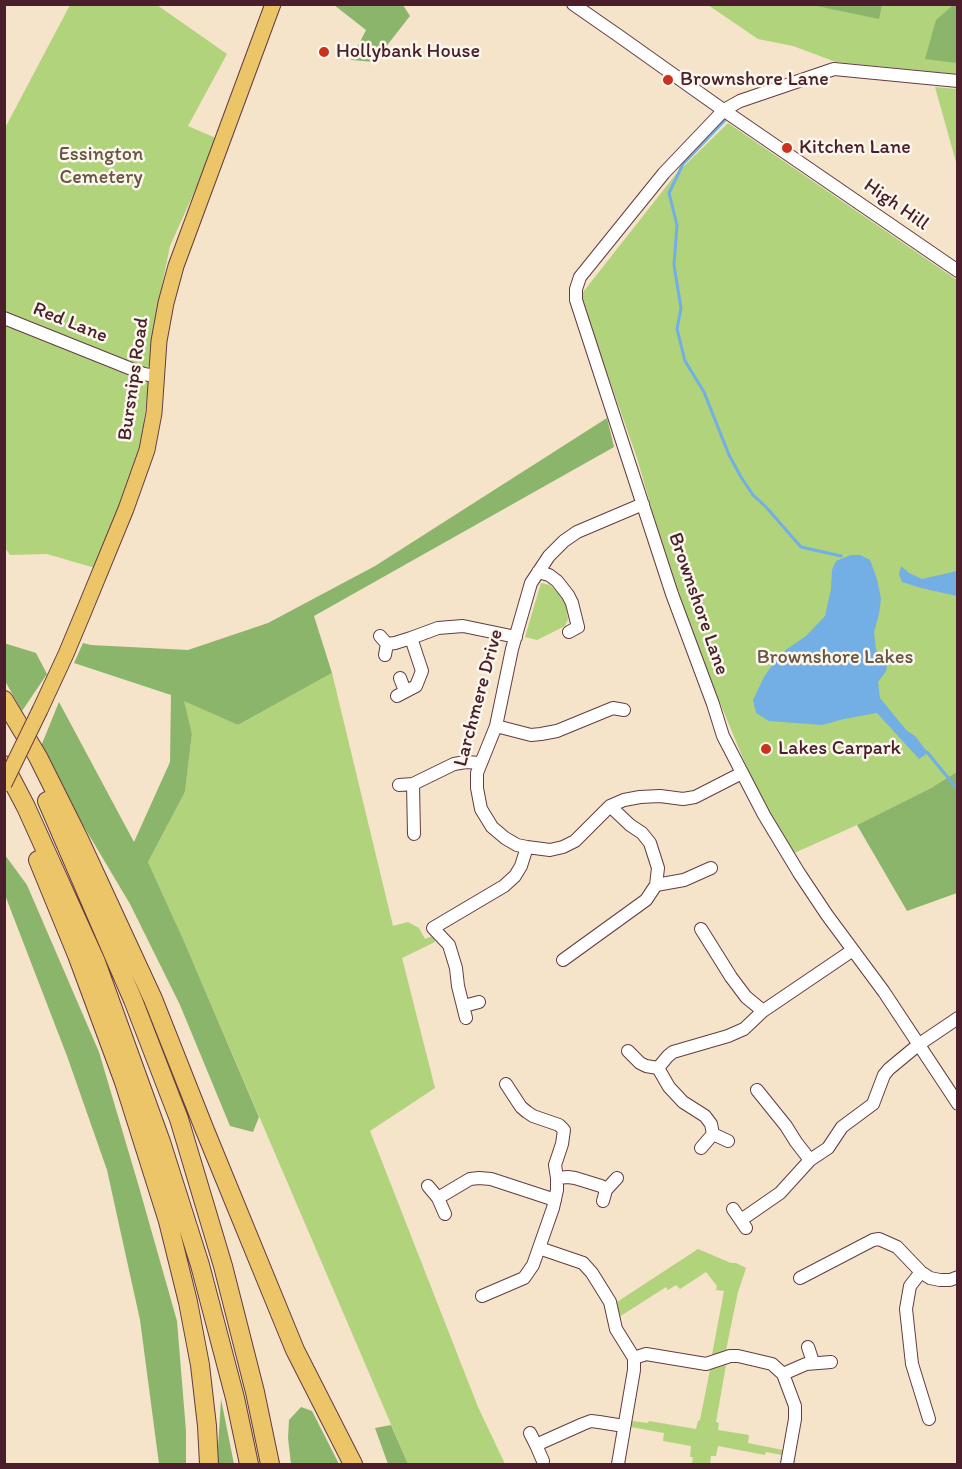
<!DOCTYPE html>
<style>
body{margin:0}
#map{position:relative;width:962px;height:1469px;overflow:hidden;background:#f5e3ca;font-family:Itim,sans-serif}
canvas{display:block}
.frame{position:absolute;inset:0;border:6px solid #4a1f2b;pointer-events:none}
</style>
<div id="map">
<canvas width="962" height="1469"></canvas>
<div class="frame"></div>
</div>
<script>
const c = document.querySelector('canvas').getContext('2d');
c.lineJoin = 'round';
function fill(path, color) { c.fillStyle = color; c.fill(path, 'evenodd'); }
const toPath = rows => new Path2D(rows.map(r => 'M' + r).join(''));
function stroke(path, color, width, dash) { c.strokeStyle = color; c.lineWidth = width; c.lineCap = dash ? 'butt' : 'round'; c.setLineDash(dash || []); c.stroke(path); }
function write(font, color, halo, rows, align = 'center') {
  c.font = font + ' Itim,sans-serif'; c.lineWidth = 5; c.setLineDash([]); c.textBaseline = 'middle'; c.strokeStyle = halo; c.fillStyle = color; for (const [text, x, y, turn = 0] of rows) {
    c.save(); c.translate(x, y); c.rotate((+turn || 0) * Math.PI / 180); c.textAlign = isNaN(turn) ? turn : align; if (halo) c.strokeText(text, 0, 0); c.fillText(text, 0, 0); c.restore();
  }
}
const green = toPath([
 [70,5,157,5,227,54,188,126,218,139,170,246,152,334,149,366,142,370,5,313,5,128],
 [708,5,957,5,957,74,836,62,793,46,758,39],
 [935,87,957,89,957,163,956,162],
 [728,123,957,280,957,808,933,787,857,825,792,854,761,802,695,642,654,517,637,458,580,296,676,174],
 [4,323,149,380,140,452,112,528,95,568,47,554,10,555,5,548],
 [541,583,550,585,560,595,566,606,568,619,565,626,537,640,525,637],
 [332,673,393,926,408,922,419,928,425,939,433,936,435,942,402,958,435,1088,370,1131,478,1407,505,1464,408,1464,184,941,148,862,185,792,192,734,183,700,238,725],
 [698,1249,731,1263,736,1263,746,1268,738,1292,726,1350,712,1355,724,1291,716,1290,717,1286,706,1272,680,1289,676,1285,668,1290,666,1287,619,1317,617,1302],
 [726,1365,716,1422,719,1423,718,1430,749,1435,748,1443,783,1450,782,1455,766,1452,765,1455,718,1446,716,1456,711,1456,710,1464,692,1464,693,1457,690,1457,691,1446,663,1441,664,1433,631,1427,632,1421,648,1423,649,1421,696,1429,698,1421,700,1420,710,1370]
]);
const forest = toPath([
 [334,5,403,5,410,16,374,62,351,60,366,30],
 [817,5,817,4,882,5,879,19,817,6],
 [953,5,957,5,957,63,925,59,936,20],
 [607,418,614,447,314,616,332,673,238,725,184,701,192,734,185,792,148,862,184,941,259,1117,253,1132,230,1126,180,1005,130,904,39,751,59,702,134,842,170,762,171,695,74,663,83,643,91,645,188,650,268,623,375,566],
 [4,643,36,653,47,674,22,711,5,681],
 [957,772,957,893,907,911,857,825,933,787],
 [5,855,27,885,99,1052,139,1187,177,1321,186,1431,186,1464,159,1464,140,1320,107,1170,67,1056,5,895],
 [221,1399,234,1464,217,1464],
 [301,1407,312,1411,339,1464,291,1464,288,1438,289,1420],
 [391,1425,408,1464,388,1464,375,1428]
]);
const water = toPath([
 [851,555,860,555,870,560,877,579,881,599,879,614,874,632,876,650,889,658,886,671,878,682,880,698,907,731,915,736,928,753,919,759,877,713,844,719,822,725,769,721,756,713,753,700,764,677,780,654,806,636,825,616,831,589,832,570,836,561],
 [901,566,909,573,922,579,957,571,957,596,921,588,902,582,899,574]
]);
const stream = toPath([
 [728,117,683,164,669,193,677,225,674,265,681,308,677,329,685,361,704,392,729,455,741,477,753,495,766,507,801,547,841,556],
 [927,752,958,790]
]);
const minor = toPath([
 [573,4,619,36,719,107,958,271],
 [958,81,834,69,740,101,724,110,664,173,580,277,576,289,576,300,672,594,713,704,723,736,764,815,799,873,827,915,884,992,958,1104],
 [4,318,144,374,155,376],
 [643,504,577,532,564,541,549,556,531,583,512,649,496,726,477,773,477,788,481,809,492,827,505,838,517,845,527,847,550,850,563,847,575,841,610,806,624,800,640,797,660,796,683,799,695,797,742,773],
 [538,572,549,575,557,581,568,595,572,603,578,627,569,632],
 [380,636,387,644,385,655],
 [387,644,395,643,411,638],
 [400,678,405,691],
 [397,696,416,686,422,671,411,638,438,628,463,626,516,637],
 [496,726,531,735,541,734,557,731,613,708,624,710],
 [413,784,414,834],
 [399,785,413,784,454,764,466,762,480,763],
 [656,885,684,880,711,868],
 [701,929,731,977,746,997,763,1011],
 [563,960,646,900,656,885,658,868,650,843,642,833,630,825,610,806],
 [464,1006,479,1002],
 [466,1018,458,986,456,968,449,945,433,928,504,886,515,876,521,866,527,847],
 [628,1051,640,1063,646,1066,658,1068],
 [506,1084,521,1107,527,1112,533,1116,559,1125,564,1130,562,1144,555,1165,557,1178],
 [757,1090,786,1126,796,1142,810,1160],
 [713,1134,728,1141],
 [701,1148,713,1134,711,1124,705,1116,683,1102,669,1087,658,1068,668,1056,673,1052,728,1036,744,1029,763,1011,853,950],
 [428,1186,438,1198],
 [606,1190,617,1178],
 [733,1209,746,1228],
 [445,1214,438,1198,470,1179,479,1178,491,1179,555,1200],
 [741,1220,780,1193,810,1160,828,1148,842,1127,873,1104,884,1075,889,1069,918,1045,958,1018],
 [539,1248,553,1208,557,1190,557,1178,568,1177,575,1178,601,1186,606,1190,603,1201],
 [921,1272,910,1286,906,1309,912,1364,929,1419],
 [800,1278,873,1240,879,1239,897,1247,921,1272,930,1278,940,1280,950,1280,958,1277],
 [482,1296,524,1278,533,1265,539,1248,583,1263,592,1273,610,1302,616,1329,634,1358,646,1354,706,1364,730,1356,738,1356,772,1364,783,1374,795,1406,795,1419,787,1464],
 [808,1347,813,1362],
 [783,1374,806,1364,831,1362],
 [530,1433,536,1445],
 [543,1461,536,1445,583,1424,591,1421,599,1422,624,1426],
 [618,1464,634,1370,634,1358]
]);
const major = toPath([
 [40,710,66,654,84,611,126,509,147,450,154,413,159,341,166,303,176,266,273,4]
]);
const highway = toPath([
 [4,700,38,757,79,839,153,999,204,1128,295,1350,353,1464],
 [4,765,26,807,96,962,161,1142,200,1265,235,1398,249,1464],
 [47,801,133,1000,179,1119,223,1266,255,1392,270,1464],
 [38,860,77,955,124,1082,168,1221,188,1302,200,1365,207,1426,209,1464]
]);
const majorBridge = toPath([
 [4,784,40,710]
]);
const markers = [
 [324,52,6,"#c8321e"],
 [668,80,6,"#c8321e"],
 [787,148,6,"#c8321e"],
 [766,749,6,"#c8321e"]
];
const poiNames = [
 ["Hollybank House",336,52],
 ["Brownshore Lane",680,80],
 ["Kitchen Lane",799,148],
 ["Lakes Carpark",778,749]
];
const parkNames = [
 ["Essington",101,155],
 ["Cemetery",101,178],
 ["Brownshore Lakes",835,658]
];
const streetNames = [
 ["High Hill",896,205,35],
 ["Red Lane",70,323,22],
 ["Bursnips Road",134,379,-82],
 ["Brownshore Lane",698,604,71],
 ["Larchmere Drive",479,698,-75]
];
fill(green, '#b0d37c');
fill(forest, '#8cb56c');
fill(water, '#73aee4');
stroke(stream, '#73aee4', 3);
stroke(minor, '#643c43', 14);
stroke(major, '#643c43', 17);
stroke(highway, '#643c43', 20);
stroke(minor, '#fff', 12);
stroke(major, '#edc569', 15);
stroke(highway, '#edc569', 18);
stroke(majorBridge, '#643c43', 17, []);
stroke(majorBridge, '#edc569', 15);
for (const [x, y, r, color] of markers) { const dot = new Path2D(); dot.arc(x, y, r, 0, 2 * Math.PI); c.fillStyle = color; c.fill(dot); stroke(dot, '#fbf7ec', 2); }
write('20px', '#4a1f2b', '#fbf7ec', poiNames, 'left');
write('20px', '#695543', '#fbf7ec', parkNames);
write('20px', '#4a1f2b', '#fbf7ec', streetNames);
</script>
